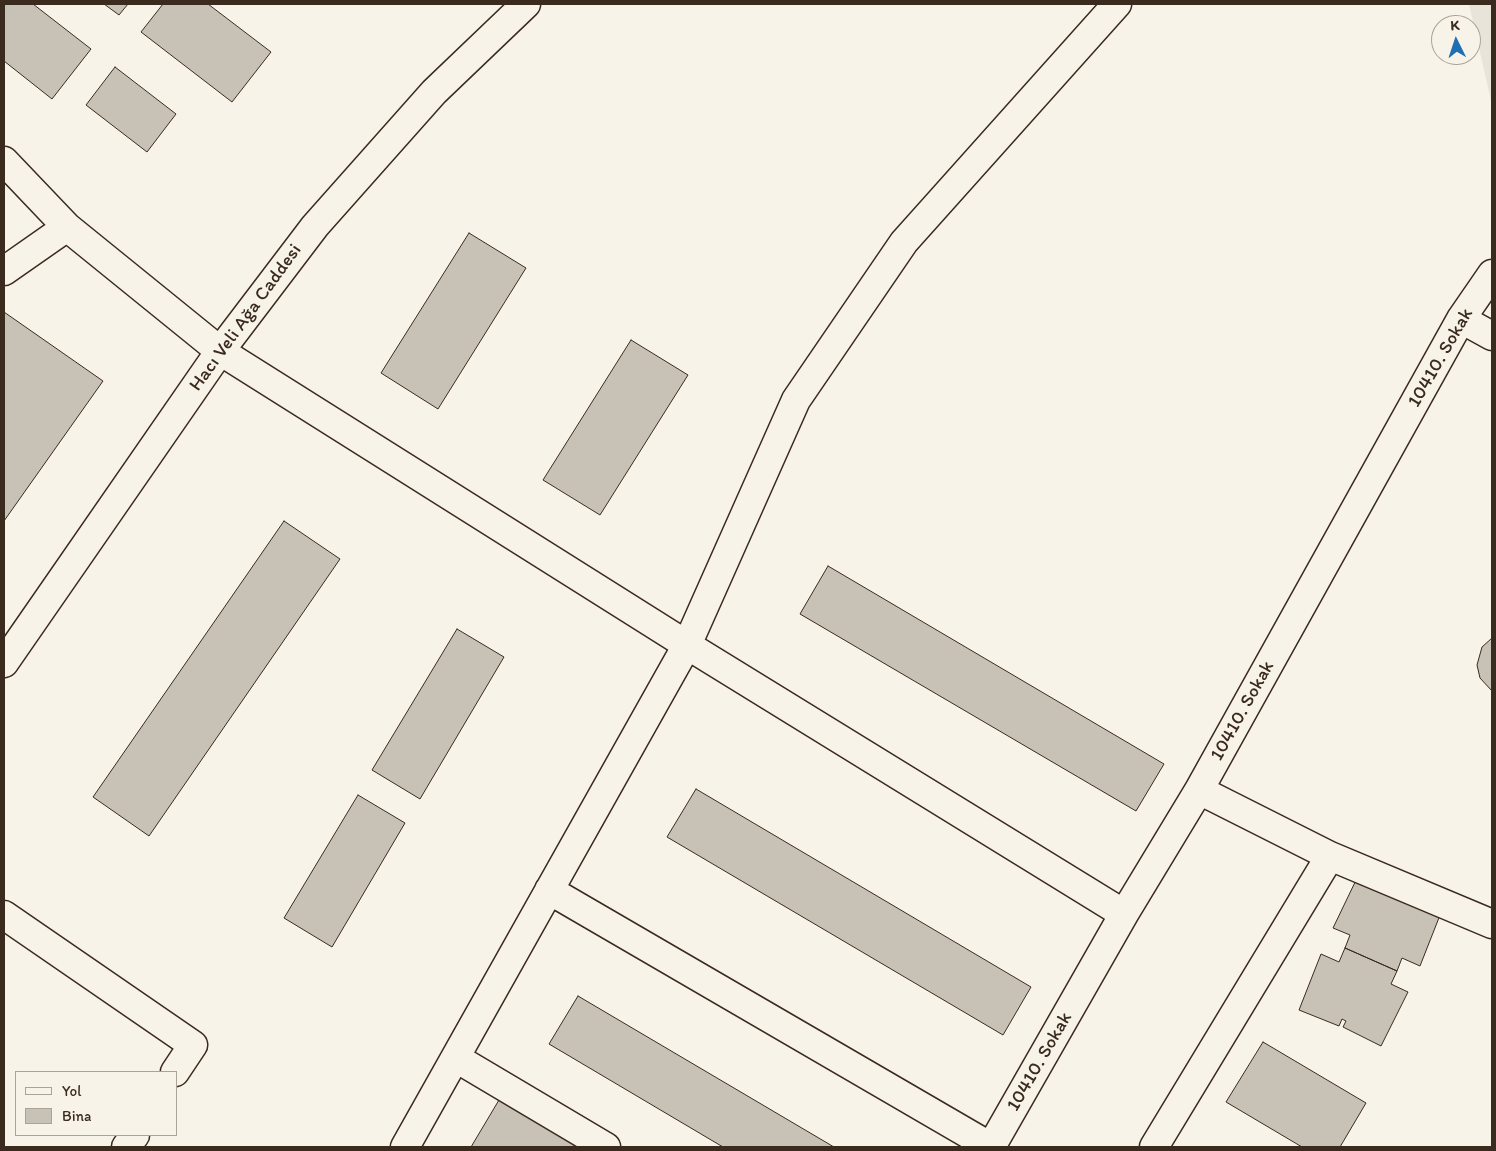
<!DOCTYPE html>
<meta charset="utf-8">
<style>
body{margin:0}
#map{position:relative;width:1496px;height:1151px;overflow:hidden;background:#f7f3e8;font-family:Itim,sans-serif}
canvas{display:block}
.frame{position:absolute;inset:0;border:5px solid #3b2a1e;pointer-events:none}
.legend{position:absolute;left:15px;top:1071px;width:162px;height:65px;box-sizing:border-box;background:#f7f3e8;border:1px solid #aca397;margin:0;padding:6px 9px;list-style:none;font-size:15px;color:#3b2a1e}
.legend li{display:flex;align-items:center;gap:10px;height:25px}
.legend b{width:25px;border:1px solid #aca397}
.north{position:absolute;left:1431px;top:15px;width:50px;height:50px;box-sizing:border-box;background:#f7f3e8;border:1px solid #aca397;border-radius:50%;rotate:356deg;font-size:14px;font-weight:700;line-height:20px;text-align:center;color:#3b2a1e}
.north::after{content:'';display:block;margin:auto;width:18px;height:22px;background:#1f6fb2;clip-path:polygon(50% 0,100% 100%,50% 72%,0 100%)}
</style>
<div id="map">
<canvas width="1496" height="1151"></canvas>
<div class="frame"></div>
<ul class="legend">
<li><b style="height:6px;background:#f7f3e8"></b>Yol</li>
<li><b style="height:14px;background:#c8c1b6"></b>Bina</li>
</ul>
<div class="north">K</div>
</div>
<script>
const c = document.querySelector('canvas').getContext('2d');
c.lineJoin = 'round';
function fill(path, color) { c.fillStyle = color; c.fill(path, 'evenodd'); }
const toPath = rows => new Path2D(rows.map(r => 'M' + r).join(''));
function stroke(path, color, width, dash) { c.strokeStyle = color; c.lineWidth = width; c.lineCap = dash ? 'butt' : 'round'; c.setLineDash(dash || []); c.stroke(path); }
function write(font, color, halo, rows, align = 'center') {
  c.font = font + ' Itim,sans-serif'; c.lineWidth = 5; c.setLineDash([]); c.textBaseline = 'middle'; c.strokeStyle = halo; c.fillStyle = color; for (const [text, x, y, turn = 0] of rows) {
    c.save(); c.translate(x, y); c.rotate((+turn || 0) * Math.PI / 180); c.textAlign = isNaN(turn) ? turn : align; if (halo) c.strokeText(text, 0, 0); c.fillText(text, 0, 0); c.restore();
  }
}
const built = toPath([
 [1469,4,1492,4,1492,105]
]);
const building = toPath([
 [4,4,33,4,91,49,52,99,4,61,4,4],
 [104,4,128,4,119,15,104,4],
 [163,4,208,4,271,52,232,102,141,32,163,4],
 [115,67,176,114,147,152,86,105,115,67],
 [469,233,526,268,438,409,381,373,469,233],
 [4,312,103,381,4,521,4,312],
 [631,340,688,375,600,515,543,480,631,340],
 [284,521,340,559,149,836,93,797,284,521],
 [828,566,1164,764,1136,811,800,614,828,566],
 [457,629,504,657,420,799,372,770,457,629],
 [1492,638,1492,691,1480,678,1477,665,1482,647,1492,638],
 [696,789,1031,987,1003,1035,667,837,696,789],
 [358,795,405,823,332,947,284,918,358,795],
 [1359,874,1398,892,1395,898,1399,900,1402,894,1442,910,1420,966,1402,958,1397,971,1345,948,1350,935,1333,928,1359,874],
 [1345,948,1397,971,1391,984,1408,992,1381,1046,1343,1027,1346,1021,1342,1019,1339,1026,1299,1010,1321,954,1339,962,1345,948],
 [578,996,834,1147,723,1147,549,1044,578,996],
 [1263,1042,1366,1103,1340,1147,1302,1147,1226,1102,1263,1042],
 [499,1100,579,1147,471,1147,499,1100]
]);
const street = toPath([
 [4,161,67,227,220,351,687,645,1124,914],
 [4,271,67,227],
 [1461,319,1492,336],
 [1199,790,1330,856],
 [549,890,991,1147],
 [4,915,193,1045,175,1072],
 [456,1058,606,1147],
 [126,1147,135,1135],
 [405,1147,687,645,796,400,904,242,1117,4],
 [991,1147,1124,914,1199,790,1461,319,1492,274],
 [1154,1147,1330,856,1492,924]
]);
const secondary = toPath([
 [4,663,220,351,315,226,434,92,526,4]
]);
const streetNames = [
 ["Hacı Veli Ağa Caddesi",246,318,-54],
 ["10410. Sokak",1441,358,-60],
 ["10410. Sokak",1243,711,-61],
 ["10410. Sokak",1040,1062,-60]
];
fill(built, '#e9e4d9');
fill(building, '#c8c1b6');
stroke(building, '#3b2a1e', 1);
stroke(street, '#3b2a1e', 31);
stroke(secondary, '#3b2a1e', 31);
stroke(street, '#f7f3e8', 28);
stroke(secondary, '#f7f3e8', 28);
write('19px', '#3b2a1e', '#f7f3e8', streetNames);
</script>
